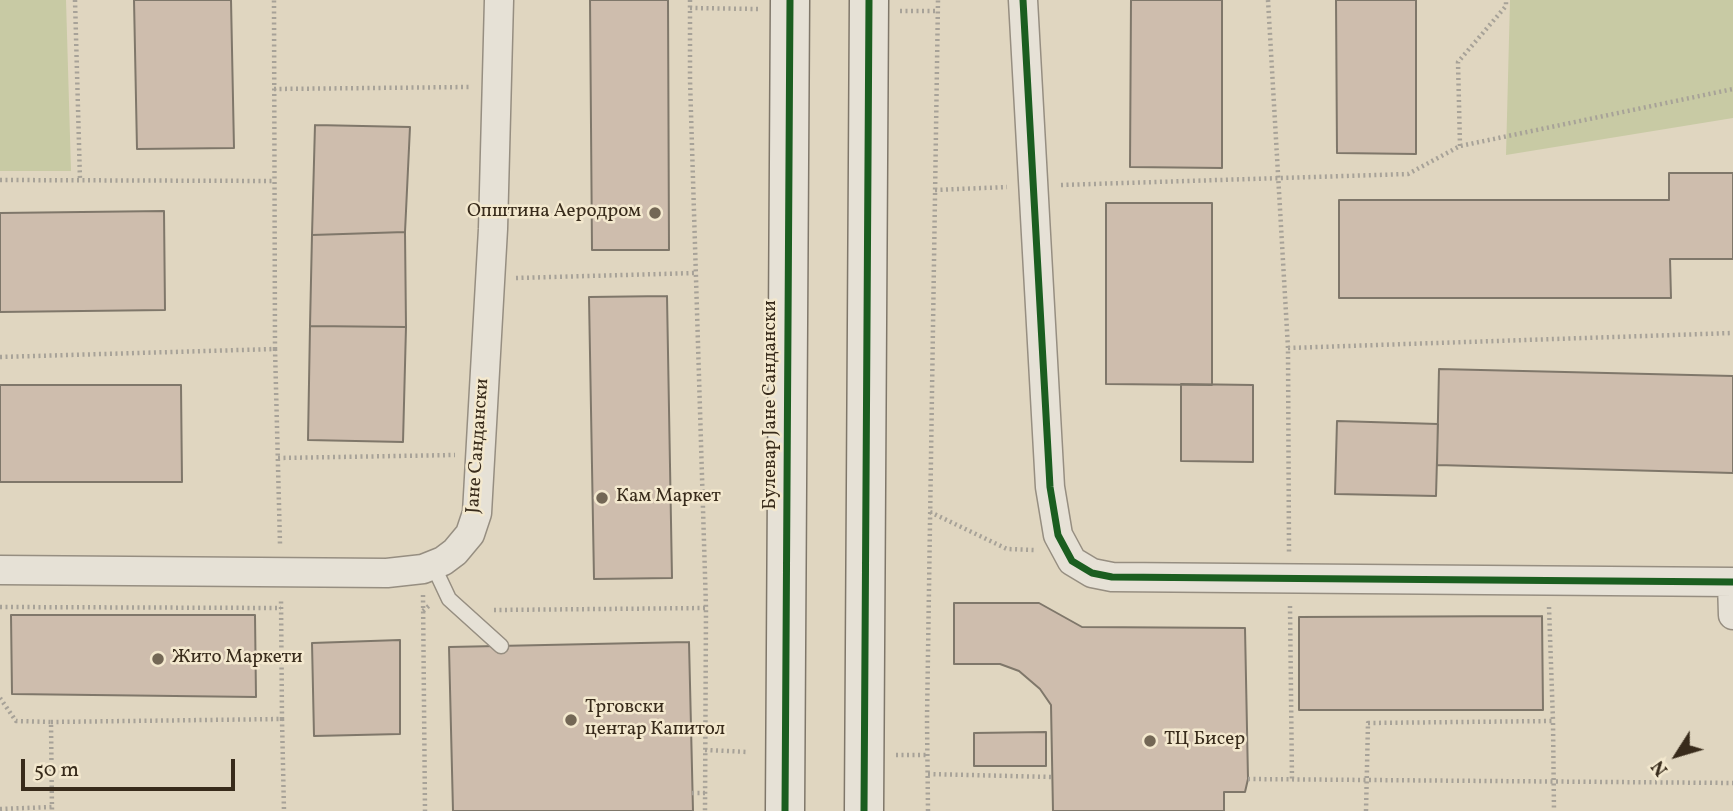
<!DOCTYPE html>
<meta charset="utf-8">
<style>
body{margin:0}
#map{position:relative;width:1733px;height:811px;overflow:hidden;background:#e0d6c0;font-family:Vollkorn,serif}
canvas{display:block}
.north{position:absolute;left:1642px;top:720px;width:70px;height:70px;-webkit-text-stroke:5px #f3e8ce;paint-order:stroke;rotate:233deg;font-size:19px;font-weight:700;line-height:28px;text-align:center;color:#382b1b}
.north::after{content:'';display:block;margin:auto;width:24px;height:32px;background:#382b1b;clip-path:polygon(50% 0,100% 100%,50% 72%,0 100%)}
.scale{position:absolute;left:21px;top:759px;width:214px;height:32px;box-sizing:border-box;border:4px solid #382b1b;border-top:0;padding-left:9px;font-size:21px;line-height:24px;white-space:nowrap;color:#382b1b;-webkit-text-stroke:5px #f3e8ce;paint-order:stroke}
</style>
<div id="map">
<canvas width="1733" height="811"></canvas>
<div class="north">N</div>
<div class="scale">50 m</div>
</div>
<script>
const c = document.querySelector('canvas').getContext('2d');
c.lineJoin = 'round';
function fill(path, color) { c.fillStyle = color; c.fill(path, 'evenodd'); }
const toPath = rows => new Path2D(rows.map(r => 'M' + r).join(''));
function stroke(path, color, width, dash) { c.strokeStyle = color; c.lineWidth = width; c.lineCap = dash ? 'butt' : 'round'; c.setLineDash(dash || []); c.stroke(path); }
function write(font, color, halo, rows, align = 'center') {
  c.font = font + ' Vollkorn,serif'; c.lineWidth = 5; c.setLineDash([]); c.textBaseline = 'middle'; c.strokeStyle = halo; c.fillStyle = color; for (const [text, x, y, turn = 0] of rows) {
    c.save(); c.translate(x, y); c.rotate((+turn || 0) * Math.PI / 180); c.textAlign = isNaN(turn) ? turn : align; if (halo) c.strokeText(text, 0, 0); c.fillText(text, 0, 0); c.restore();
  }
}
const green = toPath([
 [0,0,66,0,71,171,0,171],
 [1510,0,1733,0,1733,118,1506,155]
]);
const building = toPath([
 [134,0,231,0,234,148,137,149,134,0],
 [590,0,668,0,669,250,592,250,590,0],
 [1131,0,1222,0,1222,168,1130,167,1131,0],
 [1336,0,1416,0,1416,154,1337,153,1336,0],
 [315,125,410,127,405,232,312,235,315,125],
 [1669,173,1733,173,1733,259,1670,259,1671,298,1339,298,1339,200,1669,200,1669,173],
 [1106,203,1212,203,1212,385,1106,384,1106,203],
 [164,211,165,310,0,312,0,213,164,211],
 [405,232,406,327,310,326,312,235,405,232],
 [667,296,672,578,594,579,589,297,667,296],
 [310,326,406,327,403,442,308,440,310,326],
 [1439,369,1733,376,1733,473,1437,465,1439,369],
 [1181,384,1253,385,1253,462,1181,461,1181,384],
 [0,385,181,385,182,482,0,482,0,385],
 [1337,421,1438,424,1436,496,1335,494,1337,421],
 [954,603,1039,603,1082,627,1245,628,1248,779,1245,792,1224,792,1224,811,1053,811,1051,705,1040,689,1019,671,1000,664,954,664,954,603],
 [11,615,255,615,256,697,12,694,11,615],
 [1542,616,1543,710,1299,710,1299,617,1542,616],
 [400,640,400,734,314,736,312,643,400,640],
 [689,642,693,811,453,811,449,647,689,642],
 [1046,732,1046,766,974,766,974,733,1046,732]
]);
const path = toPath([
 [75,0,80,180],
 [690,0,690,80,706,608,705,811],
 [1268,0,1288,348,1289,552],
 [690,8,759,9],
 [900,11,937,11],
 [274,89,469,87],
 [1460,146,1458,62,1506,6,1506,0],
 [0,180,274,181],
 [1061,185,1408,174,1460,146,1733,89],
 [935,190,1007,187],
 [516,278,696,273],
 [1288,348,1733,333],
 [275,349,280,544],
 [0,357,275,349,274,0],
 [278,458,455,455],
 [930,512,1007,549,1034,550],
 [423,595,425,811],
 [1290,606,1292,780],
 [0,607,281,608],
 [1549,607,1553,721],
 [494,610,706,608],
 [423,611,431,604],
 [0,698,16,721,51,722,52,811],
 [282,719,284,811],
 [51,722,282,719,281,599],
 [705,750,748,752],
 [896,755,928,755],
 [928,774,1052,777],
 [1248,779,1733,783],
 [692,793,705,793],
 [0,809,52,807],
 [928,811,927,719,938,0],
 [1366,811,1368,723,1553,721,1554,811]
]);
const lane = toPath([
 [433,565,449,599,501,646]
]);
const street = toPath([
 [1023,0,1050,487,1058,535,1072,561,1092,573,1112,577,1733,582],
 [0,570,387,573,423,569,443,561,455,552,470,534,477,513,493,229,499,0],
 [1732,582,1733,615]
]);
const secondary = toPath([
 [785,811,790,0],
 [864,811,869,0]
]);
const cycleway = toPath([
 [1023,0,1050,487,1058,535,1072,561,1092,573,1112,577,1733,582],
 [785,811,790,0],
 [864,811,869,0]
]);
const markers = [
 [655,213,7,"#736755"],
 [602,498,7,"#736755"],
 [158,659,7,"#736755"],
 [571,720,7,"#736755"],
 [1150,741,7,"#736755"]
];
const poiNames = [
 ["Општина Аеродром",641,213,"right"],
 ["Кам Маркет",616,498],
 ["Жито Маркети",172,659],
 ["Трговски",585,709],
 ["центар Капитол",585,731],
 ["ТЦ Бисер",1164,741]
];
const streetNames = [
 ["Булевар Јане Сандански",772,405,-90],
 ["Јане Сандански",479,446,-86]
];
fill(green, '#c8caa4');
fill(building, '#cebdad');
stroke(building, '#7f776a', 2);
stroke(lane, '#968e81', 17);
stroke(street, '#968e81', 31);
stroke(secondary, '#7f776a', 41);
stroke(path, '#a7a298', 4.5, [2, 3.5]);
stroke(lane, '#e6e1d6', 14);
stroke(street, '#e6e1d6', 28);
stroke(secondary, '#e6e1d6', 38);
stroke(cycleway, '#1b5e20', 7);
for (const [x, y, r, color] of markers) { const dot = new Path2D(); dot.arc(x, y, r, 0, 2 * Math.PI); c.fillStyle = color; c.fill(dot); stroke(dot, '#f3e8ce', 2.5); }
write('19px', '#382b1b', '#f3e8ce', poiNames, 'left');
write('19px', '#382b1b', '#f3e8ce', streetNames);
</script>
